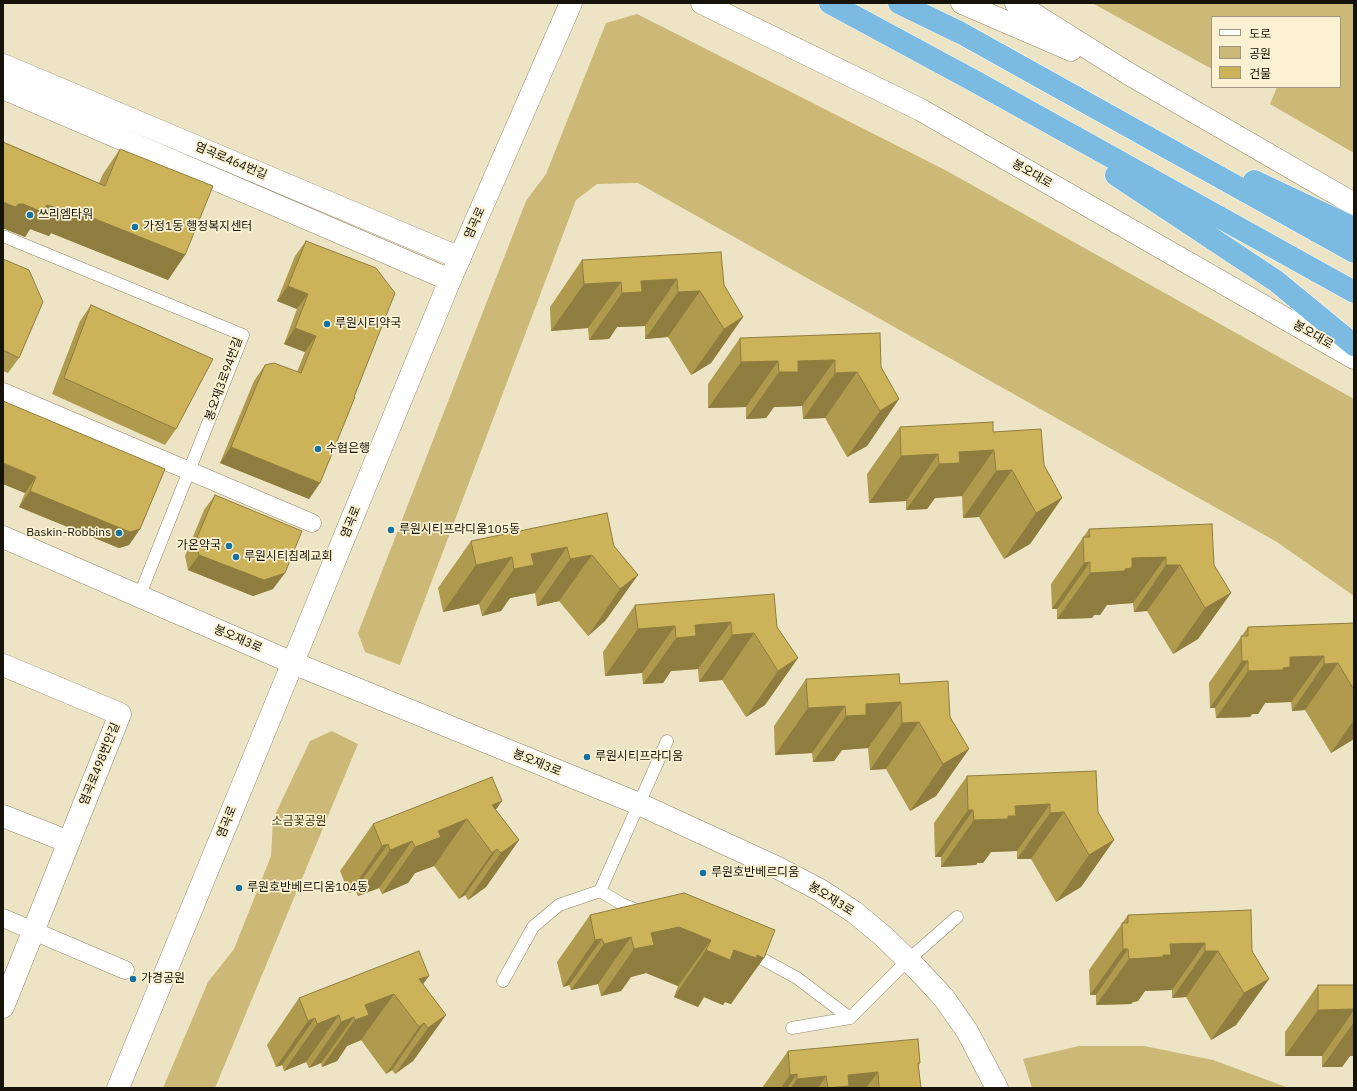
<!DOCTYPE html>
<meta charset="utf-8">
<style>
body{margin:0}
#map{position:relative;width:1357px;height:1091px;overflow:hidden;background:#ede4c5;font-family:"IBM Plex Sans","Noto Sans KR",sans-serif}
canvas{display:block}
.frame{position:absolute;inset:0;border:4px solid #161308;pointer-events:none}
.legend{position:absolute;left:1211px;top:16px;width:130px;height:72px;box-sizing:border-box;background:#faf1d2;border:1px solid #9f9881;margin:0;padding:5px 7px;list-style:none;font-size:12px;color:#161308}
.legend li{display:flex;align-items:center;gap:8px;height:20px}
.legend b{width:20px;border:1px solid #9f9881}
</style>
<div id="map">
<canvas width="1357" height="1091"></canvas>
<div class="frame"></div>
<ul class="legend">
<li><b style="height:5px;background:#fff"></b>도로</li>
<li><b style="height:11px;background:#ccb977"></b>공원</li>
<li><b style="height:11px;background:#ccb35a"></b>건물</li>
</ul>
</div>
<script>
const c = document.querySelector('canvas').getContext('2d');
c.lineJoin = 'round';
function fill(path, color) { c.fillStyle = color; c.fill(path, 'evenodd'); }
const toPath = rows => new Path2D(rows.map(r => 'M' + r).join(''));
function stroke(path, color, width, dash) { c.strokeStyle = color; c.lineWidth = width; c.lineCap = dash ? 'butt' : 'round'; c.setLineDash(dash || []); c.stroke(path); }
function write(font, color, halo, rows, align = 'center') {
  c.font = font + ' "IBM Plex Sans","Noto Sans KR",sans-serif'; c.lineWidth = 3.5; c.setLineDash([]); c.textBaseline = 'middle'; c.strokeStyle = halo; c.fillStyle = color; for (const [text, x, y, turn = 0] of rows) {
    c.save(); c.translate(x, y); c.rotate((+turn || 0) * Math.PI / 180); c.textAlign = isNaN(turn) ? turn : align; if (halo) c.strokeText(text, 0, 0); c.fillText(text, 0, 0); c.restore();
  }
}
const green = toPath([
 [1092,3,1354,3,1354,153,1270,104,1277,87,1340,87,1340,17,1212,17,1212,69],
 [637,14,947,171,1354,399,1354,596,1277,542,638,183,597,184,576,200,400,665,365,652,358,633,526,201,546,174,606,23],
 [332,731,358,744,215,1088,163,1088,208,982,234,949,271,856,273,819,310,741],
 [1079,1046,1144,1046,1213,1060,1289,1088,1032,1088,1023,1059]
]);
const service = toPath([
 [3,236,243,335,139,597],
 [600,891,622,904,642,912],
 [748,953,757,956,797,978,850,1018,908,960,957,917],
 [503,981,533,927,559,905,600,891,667,741],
 [792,1028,850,1018]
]);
const pedestrian = toPath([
 [3,392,312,523],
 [3,918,125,970]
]);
const minor = toPath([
 [3,65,460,258],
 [3,88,450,280],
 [3,537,293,663,639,804,778,868,820,890,854,912,883,936,916,968,933,986,944,998,967,1031,997,1088],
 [3,665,120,714,3,1007],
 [3,816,69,842]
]);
const secondary = toPath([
 [702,3,921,110,1354,358],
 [962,3,1071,50],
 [1016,3,1129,74,1354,204],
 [118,1088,450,280,571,3]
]);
const trunk = toPath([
 [830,3,978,83,1354,292],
 [899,3,961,33,1354,252],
 [1116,175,1276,281,1354,345],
 [1254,181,1354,228]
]);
const wall = toPath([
 [3,142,99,183,103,174,120,149,185,255,168,280,51,233,49,236,30,229,25,237,5,229,3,229],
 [306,241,354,397,320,483,309,499,220,463,254,381,265,365,297,372,305,352,284,344,297,309,277,301,295,256],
 [3,259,19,358,8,373,3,371],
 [582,260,724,285,743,317,711,363,691,375,668,337,645,339,645,326,617,327,609,339,589,340,588,328,551,331,550,307],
 [91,305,176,429,165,445,52,394,80,321],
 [740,338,881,367,899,399,867,446,847,457,825,418,803,419,802,406,774,407,766,418,746,419,746,407,708,408,708,384],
 [3,401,140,529,129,545,119,548,19,507,25,493,3,484],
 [900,427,993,432,1044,465,1062,498,1030,544,1004,559,979,517,963,518,962,496,935,498,927,509,906,510,906,501,869,503,867,474],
 [215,495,273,589,253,596,188,570,185,556,204,510],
 [1089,529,1214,565,1231,593,1198,639,1173,654,1147,611,1134,612,1133,603,1107,605,1100,615,1094,615,1092,618,1057,619,1057,609,1052,609,1051,584],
 [471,541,614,546,638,575,605,621,588,636,559,601,537,606,535,593,510,598,501,611,482,616,479,604,443,612,438,588],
 [635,605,777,627,798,658,765,705,746,717,722,680,699,682,698,669,671,671,663,683,643,684,642,673,605,676,603,652],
 [1354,623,1354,739,1331,753,1305,710,1292,711,1291,702,1265,703,1258,714,1252,714,1250,717,1216,718,1215,708,1210,708,1209,683,1248,627],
 [806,679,900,684,950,717,969,749,936,796,910,811,886,769,870,770,868,748,842,750,834,761,813,762,812,753,775,755,774,726],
 [967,776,1098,812,1114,840,1081,887,1056,902,1031,859,1017,859,1017,851,991,852,983,863,977,863,976,865,941,867,941,857,935,857,934,823],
 [496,810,519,840,486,887,468,900,465,895,459,899,434,866,415,873,408,883,382,894,379,888,358,896,355,890,349,893,340,871,373,824],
 [590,915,775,930,731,1004,725,1002,723,1005,704,997,698,1007,674,997,678,986,646,973,631,977,621,991,601,996,598,984,571,990,569,985,563,987,557,962],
 [1128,915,1252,951,1269,979,1236,1025,1211,1040,1186,997,1172,998,1172,990,1145,991,1138,1001,1133,1002,1131,1004,1096,1005,1096,995,1090,995,1089,970],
 [423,984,446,1015,413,1061,395,1074,392,1070,386,1074,361,1040,347,1046,337,1061,322,1067,321,1063,309,1068,306,1062,284,1071,282,1065,276,1067,267,1045,299,998],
 [1318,985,1354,985,1354,1056,1350,1056,1342,1067,1322,1067,1322,1056,1285,1056,1285,1032],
 [788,1051,920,1063,918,1066,921,1088,762,1088]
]);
const shadedWall = toPath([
 [3,202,19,204,47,205,68,208,185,255,168,280,51,233,49,236,30,229,25,237,5,229,3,229],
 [677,279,645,326,617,327,609,339,589,340,622,293,641,281],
 [621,282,588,328,551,331,584,284],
 [288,286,308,294,297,309,277,301],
 [700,291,668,337,645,339,678,292],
 [743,317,711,363,691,375,724,329],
 [295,328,316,336,305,352,284,344],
 [835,360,802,406,774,407,766,418,746,419,779,372,798,361],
 [778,361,746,407,708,408,741,362],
 [857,372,825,418,803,419,835,373],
 [899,399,867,446,847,457,880,411],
 [231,447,320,483,309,499,220,463],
 [994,450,962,496,935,498,927,509,906,510,939,464,959,452],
 [938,454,906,501,869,503,901,456],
 [3,463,36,477,25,493,3,484],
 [1012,470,979,517,963,518,996,471],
 [30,491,140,529,129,545,119,548,19,507],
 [1062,498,1030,544,1004,559,1036,513],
 [567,547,535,593,510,598,501,611,482,616,514,569,531,554],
 [199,555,285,573,273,589,253,596,188,570],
 [592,555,559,601,537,606,570,559],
 [512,557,479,604,443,612,476,565],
 [1166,557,1133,603,1107,605,1100,615,1094,615,1092,618,1057,619,1090,573,1132,558],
 [1090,562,1057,609,1052,609,1084,563],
 [1166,565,1180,565,1147,611,1134,612],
 [638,575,605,621,588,636,620,589],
 [1231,593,1198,639,1173,654,1205,608],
 [731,622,698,669,671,671,663,683,643,684,676,638,695,625],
 [675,626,642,673,605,676,638,629],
 [754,633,722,680,699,682,732,635],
 [1324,656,1291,702,1265,703,1258,714,1252,714,1250,717,1216,718,1248,671,1290,657],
 [798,658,765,705,746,717,778,671],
 [1242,661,1248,661,1215,708,1210,708],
 [1338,663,1305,710,1292,711,1324,664],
 [901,702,868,748,842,750,834,761,813,762,846,716,866,704],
 [845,706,812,753,775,755,808,708],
 [1354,720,1354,739,1331,753],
 [919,722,886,769,870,770,902,723],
 [969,749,936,796,910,811,943,764],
 [502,801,478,835,492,805],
 [1050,804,1017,851,991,852,983,863,977,863,976,865,941,867,974,820,1015,806],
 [968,810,973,810,941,857,935,857],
 [1064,812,1031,859,1017,859,1050,813],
 [467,819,434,866,415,873,408,883,382,894,415,847,438,831],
 [519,840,486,887,468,900,501,853],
 [1114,840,1081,887,1056,902,1089,855],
 [412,841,379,888,358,896,390,850],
 [388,844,355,890,349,893,382,846],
 [497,849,465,895,459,899,492,853],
 [679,927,711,940,678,986,646,973,631,977,621,991,601,996,634,949,651,933],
 [631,937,598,984,571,990,604,944],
 [602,939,569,985,563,987,595,940],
 [1205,943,1172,990,1145,991,1138,1001,1133,1002,1131,1004,1096,1005,1129,959,1170,944],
 [1123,949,1128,949,1096,995,1090,995],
 [706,950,734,950,757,955,764,958,731,1004,725,1002,723,1005,704,997,698,1007,674,997],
 [1205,951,1218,951,1186,997,1172,998],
 [429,976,405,1009,419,979],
 [1269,979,1236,1025,1211,1040,1244,993],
 [394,994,361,1040,347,1046,337,1061,322,1067,365,1005],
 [1354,1009,1354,1010,1322,1056,1285,1056,1318,1010],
 [339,1015,306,1062,284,1071,317,1024],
 [446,1015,413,1061,395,1074,428,1028],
 [354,1017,321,1063,309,1068,341,1022],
 [315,1018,282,1065,276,1067,308,1021],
 [1354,1022,1354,1056,1350,1056,1342,1067,1322,1067],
 [424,1023,392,1070,386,1074,419,1027],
 [878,1072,866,1088,827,1088,848,1075],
 [797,1074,787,1088,781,1088,790,1075],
 [826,1076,818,1088,791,1088,797,1079]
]);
const building = toPath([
 [3,142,105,186,120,149,213,186,185,255,68,208,67,211,47,205,42,212,23,204,19,204,15,207,3,202,3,142],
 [306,241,376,268,395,293,354,397,355,397,320,483,231,447,265,365,274,363,301,373,316,336,295,328,308,294,288,286,306,241],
 [721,252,724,285,743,317,724,329,700,291,678,292,677,279,641,281,642,292,622,293,621,282,584,284,582,260,721,252],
 [3,259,29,270,43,302,19,358,3,350,3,259],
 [91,305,213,359,176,429,64,378,91,305],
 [880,333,881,367,899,399,880,411,857,372,835,373,835,360,798,361,798,372,779,372,778,361,741,362,740,338,880,333],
 [3,401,165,469,140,529,130,532,30,491,36,477,3,463,3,401],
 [993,422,993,432,1041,429,1044,465,1062,498,1036,513,1012,470,996,471,994,450,959,452,960,463,939,464,938,454,901,456,900,427,993,422],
 [215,495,302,531,285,573,264,580,199,555,196,540,215,495],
 [607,513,614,546,638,575,620,589,592,555,570,559,567,547,531,554,534,565,514,569,512,557,476,565,471,541,607,513],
 [1212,524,1214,565,1231,593,1205,608,1180,565,1166,565,1166,557,1132,558,1132,568,1125,569,1125,571,1090,573,1090,562,1084,563,1083,537,1090,537,1089,529,1212,524],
 [774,594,777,627,798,658,778,671,754,633,732,635,731,622,695,625,696,636,676,638,675,626,638,629,635,605,774,594],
 [1354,623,1354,690,1338,663,1324,664,1324,656,1290,657,1290,667,1283,668,1283,670,1248,671,1248,661,1242,661,1241,636,1248,636,1248,627,1354,623],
 [899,674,900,684,948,681,950,717,969,749,943,764,919,722,902,723,901,702,866,704,866,715,846,716,845,706,808,708,806,679,899,674],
 [1096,771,1098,812,1114,840,1089,855,1064,812,1050,813,1050,804,1015,806,1016,816,1008,816,1008,819,974,820,973,810,968,810,967,776,1096,771],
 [492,777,502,801,492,805,519,840,501,853,497,849,492,853,467,819,438,831,441,837,415,847,412,841,390,850,388,844,382,846,373,824,492,777],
 [684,893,775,930,764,958,757,955,756,958,734,950,730,960,706,950,711,940,679,927,651,933,654,945,634,949,631,937,604,944,602,939,595,940,590,915,684,893],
 [1251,910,1252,951,1269,979,1244,993,1218,951,1205,951,1205,943,1170,944,1171,955,1163,955,1163,957,1129,959,1128,949,1123,949,1122,923,1128,923,1128,915,1251,910],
 [419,951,429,976,419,979,446,1015,428,1028,424,1023,419,1027,394,994,365,1005,369,1015,355,1020,354,1017,341,1022,339,1015,317,1024,315,1018,308,1021,299,998,419,951],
 [1318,985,1354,985,1354,1009,1318,1010,1318,985],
 [918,1039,920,1063,918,1063,921,1088,879,1088,878,1072,848,1075,849,1086,828,1088,826,1076,797,1079,797,1074,790,1075,788,1051,918,1039]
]);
const markers = [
 [30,215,4,"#1472a0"],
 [135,227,4,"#1472a0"],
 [327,324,4,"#1472a0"],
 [318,449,4,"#1472a0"],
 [391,530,4,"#1472a0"],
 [119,533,4,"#1472a0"],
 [229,546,4,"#1472a0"],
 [236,557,4,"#1472a0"],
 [587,757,4,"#1472a0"],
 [703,873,4,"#1472a0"],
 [239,888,4,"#1472a0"],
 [133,979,4,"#1472a0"]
];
const streetNames = [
 ["염곡로464번길",231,161,23],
 ["봉오대로",1032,174,30],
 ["염곡로",475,223,-66],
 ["봉오대로",1313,335,30],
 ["봉오재3로94번길",224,379,-70],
 ["염곡로",351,522,-68],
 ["봉오재3로",238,639,23],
 ["봉오재3로",537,763,22],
 ["염곡로498번안길",100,764,-68],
 ["염곡로",227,822,-68],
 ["봉오재3로",831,899,32]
];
const poiNames = [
 ["쓰리엠타워",38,215],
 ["가정1동 행정복지센터",143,227],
 ["루원시티약국",335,324],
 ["수협은행",326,449],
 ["루원시티프라디움105동",399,530],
 ["Baskin-Robbins",111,533,"right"],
 ["가온약국",221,546,"right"],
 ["루원시티침례교회",244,557],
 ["루원시티프라디움",595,757],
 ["루원호반베르디움",711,873],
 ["루원호반베르디움104동",247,888],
 ["가경공원",141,979]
];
const parkNames = [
 ["소금꽃공원",299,822]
];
fill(green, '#ccb977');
stroke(service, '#91896c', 13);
stroke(pedestrian, '#91896c', 19);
stroke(minor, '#91896c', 23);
stroke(secondary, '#91896c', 23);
stroke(trunk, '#fff', 23);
stroke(service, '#fff', 12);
stroke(pedestrian, '#fff', 18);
stroke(minor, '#fff', 22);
stroke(secondary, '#fff', 22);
stroke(trunk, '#7bbbe2', 22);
fill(wall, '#af9a4d');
fill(shadedWall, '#8f7d3f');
fill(building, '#ccb35a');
stroke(building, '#8f7d3f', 1);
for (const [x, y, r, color] of markers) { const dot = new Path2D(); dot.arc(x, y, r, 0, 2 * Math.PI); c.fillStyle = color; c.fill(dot); stroke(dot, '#faf1d2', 1.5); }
write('12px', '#161308', '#faf1d2', streetNames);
write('12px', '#161308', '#faf1d2', poiNames, 'left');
write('12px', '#392e06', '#faf1d2', parkNames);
</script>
